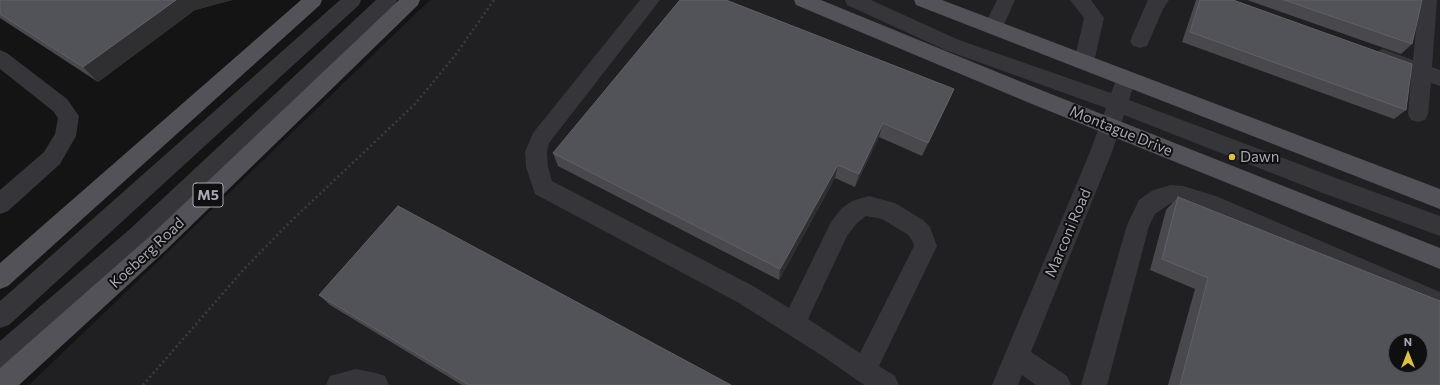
<!DOCTYPE html>
<style>
body{margin:0}
#map{position:relative;width:1440px;height:385px;overflow:hidden;background:#141415;font-family:Commissioner,sans-serif}
canvas{display:block}
.north{position:absolute;left:1388px;top:333px;width:40px;height:40px;box-sizing:border-box;background:#0f0f10;border:1px solid #4c4d52;border-radius:50%;rotate:0deg;font-size:11px;font-weight:700;line-height:16px;text-align:center;color:#a7a9b4}
.north::after{content:'';display:block;margin:auto;width:14px;height:18px;background:#ddc144;clip-path:polygon(50% 0,100% 100%,50% 72%,0 100%)}
</style>
<div id="map">
<canvas width="1440" height="385"></canvas>
<div class="north">N</div>
</div>
<script>
const c = document.querySelector('canvas').getContext('2d');
c.lineJoin = 'round';
function fill(path, color) { c.fillStyle = color; c.fill(path, 'evenodd'); }
const toPath = rows => new Path2D(rows.map(r => 'M' + r).join(''));
function stroke(path, color, width, dash) { c.strokeStyle = color; c.lineWidth = width; c.lineCap = dash ? 'butt' : 'round'; c.setLineDash(dash || []); c.stroke(path); }
function write(font, color, halo, rows, align = 'center') {
  c.font = font + ' Commissioner,sans-serif'; c.lineWidth = 4; c.setLineDash([]); c.textBaseline = 'middle'; c.strokeStyle = halo; c.fillStyle = color; for (const [text, x, y, turn = 0] of rows) {
    c.save(); c.translate(x, y); c.rotate((+turn || 0) * Math.PI / 180); c.textAlign = isNaN(turn) ? turn : align; if (halo) c.strokeText(text, 0, 0); c.fillText(text, 0, 0); c.restore();
  }
}
const built = toPath([
 [430,0,1440,0,1440,385,29,385],
 [1396,341,1420,341,1420,365,1396,365]
]);
const path = toPath([
 [143,385,245,268,289,223,414,105,454,57,494,0]
]);
const minor = toPath([
 [340,0,361,0,359,5,9,325,0,328,0,301,340,0],
 [376,0,397,0,395,5,146,243,9,365,0,369,0,341,130,229,376,0],
 [640,0,660,0,549,143,547,152,548,167,552,181,755,287,789,308,831,222,841,209,852,201,869,196,895,203,923,220,930,227,937,246,879,366,895,376,899,385,864,385,824,357,739,303,535,194,526,167,525,152,533,133,640,0],
 [866,216,882,219,907,234,912,240,914,246,860,353,808,319,847,236,857,223,866,216],
 [845,0,871,0,959,40,1111,93,1119,73,1126,71,1133,73,1136,79,1129,100,1336,178,1440,216,1440,236,1320,192,1124,115,1112,152,1031,352,1067,376,1071,385,1036,385,1022,375,1018,385,992,385,1090,152,1106,108,945,50,847,5,845,0],
 [997,0,1015,0,1001,31,994,33,987,31,984,26,997,0],
 [1070,0,1091,0,1104,18,1094,62,1091,67,1084,70,1077,67,1074,62,1084,18,1070,0],
 [1148,0,1169,0,1163,9,1147,46,1140,48,1133,46,1130,41,1148,0],
 [1419,0,1437,0,1432,67,1440,70,1440,86,1431,83,1428,114,1425,120,1418,122,1411,120,1408,114,1411,76,1376,62,1373,57,1376,52,1383,49,1413,60,1419,0],
 [0,50,7,53,67,99,79,116,76,136,60,164,8,211,0,214,0,190,44,152,55,134,58,118,53,111,0,69,0,50],
 [1171,185,1183,186,1216,196,1440,292,1440,314,1202,211,1183,204,1171,203,1155,214,1149,226,1107,385,1081,385,1127,225,1139,200,1153,190,1171,185],
 [356,369,376,373,385,376,389,385,326,385,330,376,356,369]
]);
const major = toPath([
 [301,0,322,0,320,5,8,286,0,289,0,263,301,0],
 [399,0,420,0,418,5,165,251,19,385,0,385,0,368,149,237,399,0],
 [794,0,821,0,1046,92,1440,248,1440,269,1032,104,796,5,794,0],
 [914,0,942,0,1440,189,1440,209,916,5,914,0]
]);
const wall = toPath([
 [0,0,232,0,195,10,98,82,0,18],
 [1196,0,1233,0,1406,110,1394,119,1182,42],
 [1247,0,1422,0,1412,44,1401,54],
 [954,89,948,103,922,156,879,137,855,187,835,178,779,280,558,166,553,153],
 [1178,197,1440,385,1168,385,1195,289,1150,270,1166,210],
 [319,295,731,385,462,385,330,305]
]);
const shadedWall = toPath([
 [176,0,232,0,195,10,98,82,83,67],
 [954,89,948,103,922,156,928,143],
 [883,123,879,137,855,187,859,174],
 [838,165,835,178,779,280,780,269]
]);
const building = toPath([
 [0,0,176,0,83,67,0,14,0,0],
 [680,0,726,0,954,89,928,143,883,123,859,174,838,165,780,269,553,153,680,0],
 [1200,0,1233,0,1412,64,1406,110,1190,32,1200,0],
 [1284,0,1422,0,1412,44,1284,0],
 [1178,197,1440,301,1440,385,1180,385,1208,278,1162,259,1178,197],
 [1396,341,1420,341,1420,365,1396,365,1396,341],
 [398,206,731,385,469,385,319,295,398,206]
]);
const markers = [
 [1232,157,4,"#ddc144"]
];
const shields = [
 [208,195,30]
];
const shieldNames = [
 ["M5",208,195]
];
const streetNames = [
 ["Montague Drive",1121,131,22],
 ["Marconi Road",1068,233,-67],
 ["Koeberg Road",147,253,-43]
];
const poiNames = [
 ["Dawn",1240,157]
];
fill(built, '#202022');
stroke(path, '#3b3c41', 2.5, [2, 3]);
fill(minor, '#35353a');
fill(major, '#525258');
fill(wall, '#48484d');
fill(shadedWall, '#2f2f32');
fill(building, '#525358');
stroke(building, '#606066', 1);
for (const [x, y, r, color] of markers) { const dot = new Path2D(); dot.arc(x, y, r, 0, 2 * Math.PI); c.fillStyle = color; c.fill(dot); stroke(dot, '#0f0f10', 1.5); }
for (const [x, y, w] of shields) { const box = new Path2D(); box.roundRect(x - w / 2, y - 12, w, 24, 3); c.fillStyle = '#0f0f10'; c.fill(box); stroke(box, '#a7a9b4', 1); }
write('bold 14px', '#a7a9b4', null, shieldNames);
write('15px', '#a7a9b4', '#0f0f10', streetNames);
write('15px', '#a7a9b4', '#0f0f10', poiNames, 'left');
</script>
